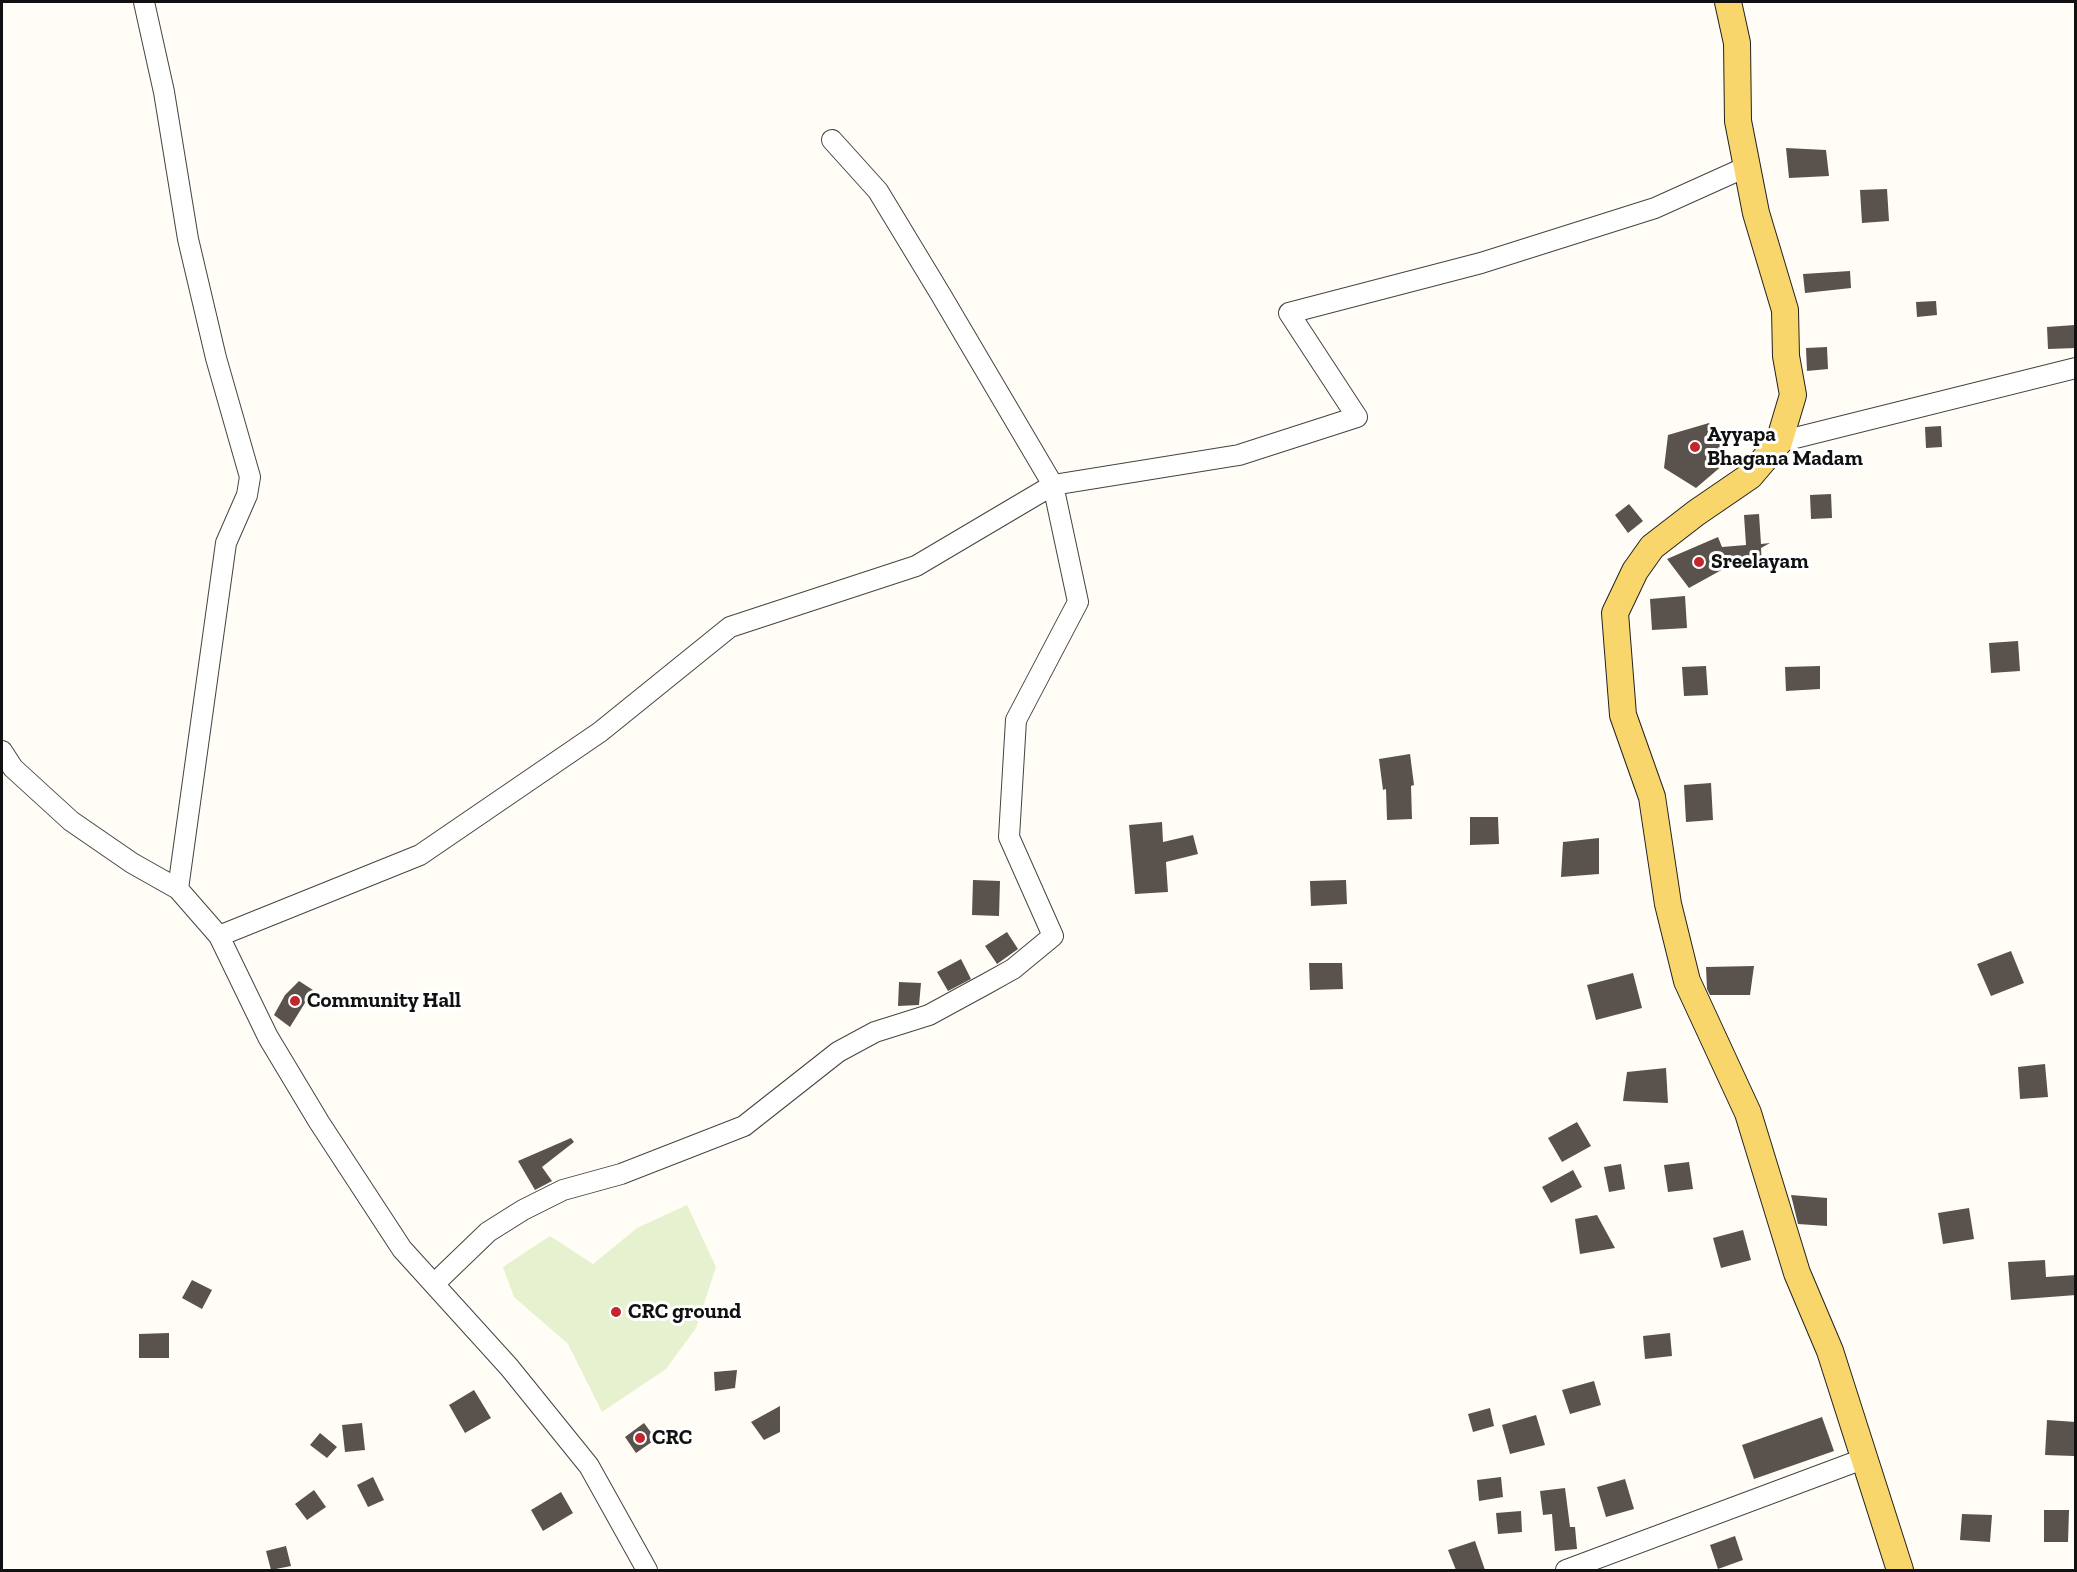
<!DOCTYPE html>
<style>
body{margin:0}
#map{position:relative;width:2077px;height:1572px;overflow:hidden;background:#fffdf5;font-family:"Zilla Slab",serif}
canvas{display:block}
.frame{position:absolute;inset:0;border:3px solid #111;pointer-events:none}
</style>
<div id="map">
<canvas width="2077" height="1572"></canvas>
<div class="frame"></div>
</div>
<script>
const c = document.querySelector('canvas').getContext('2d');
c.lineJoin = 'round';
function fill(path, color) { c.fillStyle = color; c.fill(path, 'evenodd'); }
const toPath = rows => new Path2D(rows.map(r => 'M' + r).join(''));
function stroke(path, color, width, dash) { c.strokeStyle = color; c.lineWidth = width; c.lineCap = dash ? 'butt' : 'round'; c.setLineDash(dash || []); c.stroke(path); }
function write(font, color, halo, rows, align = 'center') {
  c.font = font + ' "Zilla Slab",serif'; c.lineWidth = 6; c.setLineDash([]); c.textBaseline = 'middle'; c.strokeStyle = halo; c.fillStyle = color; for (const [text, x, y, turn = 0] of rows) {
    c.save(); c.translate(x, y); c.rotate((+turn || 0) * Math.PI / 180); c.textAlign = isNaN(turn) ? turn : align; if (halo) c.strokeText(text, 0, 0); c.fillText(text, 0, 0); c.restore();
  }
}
const pitch = toPath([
 [687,1205,716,1267,696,1328,666,1369,602,1412,568,1344,514,1297,503,1267,550,1236,593,1264,637,1228]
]);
const building = toPath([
 [1786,148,1826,150,1829,176,1789,178],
 [1887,189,1889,221,1862,223,1860,190],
 [1850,271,1851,288,1805,293,1803,274],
 [1936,301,1937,315,1917,317,1916,302],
 [2075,325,2076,348,2048,349,2047,327],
 [1827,347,1828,369,1807,371,1806,348],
 [1709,423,1730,459,1696,488,1664,468,1668,435],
 [1941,426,1942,447,1926,448,1925,427],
 [1831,494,1832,518,1811,519,1810,495],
 [1629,504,1643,521,1628,533,1615,515],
 [1759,514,1761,544,1770,543,1761,548,1762,567,1746,568,1745,557,1689,588,1667,559,1718,537,1722,547,1746,545,1744,515],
 [1685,596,1687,628,1652,630,1650,599],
 [2018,641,2020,671,1991,673,1989,643],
 [1706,666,1708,695,1684,696,1682,667],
 [1820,666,1820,689,1786,691,1785,667],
 [1410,754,1414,785,1411,786,1412,819,1387,820,1386,789,1383,790,1379,759],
 [1711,783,1713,820,1686,822,1684,785],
 [1470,817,1498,817,1499,844,1470,845],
 [1162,822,1163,842,1193,835,1198,854,1166,862,1168,892,1135,894,1129,825],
 [1599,838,1599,874,1561,877,1563,842],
 [973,880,1000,881,999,916,972,915],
 [1346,880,1347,904,1311,906,1310,881],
 [1007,932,1018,949,997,964,985,946],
 [2011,951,2024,983,1991,996,1977,964],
 [961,959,971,979,948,991,937,972],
 [1309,963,1342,963,1343,989,1310,990],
 [1754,966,1750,995,1710,995,1707,989,1706,967],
 [1633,973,1642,1008,1596,1020,1587,985],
 [299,981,313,990,290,1027,274,1015,285,995],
 [899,982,921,983,919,1005,898,1006],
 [2045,1064,2048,1097,2020,1099,2018,1067],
 [1666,1068,1668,1103,1623,1101,1627,1072],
 [1577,1122,1591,1146,1562,1162,1548,1138],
 [571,1138,574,1142,542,1167,552,1181,535,1190,518,1161],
 [1689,1162,1693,1189,1668,1192,1664,1165],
 [1621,1164,1625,1189,1609,1192,1604,1167],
 [1573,1170,1582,1187,1551,1203,1542,1187],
 [1791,1195,1827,1198,1827,1226,1798,1224],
 [1969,1208,1974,1239,1943,1244,1938,1213],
 [1597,1215,1615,1248,1580,1254,1575,1219],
 [1743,1230,1751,1260,1721,1268,1713,1238],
 [2045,1260,2046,1277,2076,1275,2076,1295,2011,1300,2008,1262],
 [192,1280,212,1290,202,1309,182,1298],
 [169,1333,169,1358,139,1358,139,1334],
 [1670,1333,1672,1356,1645,1359,1643,1336],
 [737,1370,735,1388,715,1391,714,1372],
 [1594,1381,1601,1405,1570,1414,1562,1390],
 [474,1390,491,1418,465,1433,449,1405],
 [780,1406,780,1432,764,1440,751,1422],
 [1490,1408,1494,1426,1473,1432,1468,1414],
 [1536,1415,1545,1445,1510,1454,1502,1425],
 [1822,1417,1834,1451,1754,1479,1742,1445],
 [2047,1420,2076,1422,2074,1456,2045,1455],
 [362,1423,365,1450,345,1452,342,1425],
 [644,1423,656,1439,636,1453,625,1437],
 [320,1433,337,1447,327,1458,310,1445],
 [373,1477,384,1500,368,1507,357,1485],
 [1501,1477,1503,1497,1479,1501,1477,1480],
 [1625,1479,1634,1509,1606,1517,1597,1487],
 [1565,1488,1570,1527,1575,1527,1577,1549,1555,1551,1552,1514,1543,1515,1540,1491],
 [314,1490,326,1507,307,1520,295,1504],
 [561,1492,573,1513,543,1531,531,1510],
 [2044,1510,2069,1510,2068,1542,2044,1542],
 [1521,1511,1522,1532,1498,1534,1496,1513],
 [1962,1514,1992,1515,1990,1542,1960,1540],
 [1735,1536,1743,1560,1718,1569,1710,1545],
 [1475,1541,1485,1570,1456,1570,1448,1550],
 [286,1546,291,1566,271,1570,266,1551]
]);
const minor = toPath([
 [144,2,164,92,188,239,216,358,250,477,247,495,226,543,178,889],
 [1779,442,2076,368],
 [2,751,13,768,71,821,132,863,178,889,219,936,268,1037,319,1122,402,1249,509,1367,589,1466,647,1570],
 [219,936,420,855,600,732,730,627,916,566,1053,485,1239,455,1357,417,1289,313,1481,263,1655,208,1746,167],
 [434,1284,488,1232,523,1210,563,1190,621,1174,744,1126,838,1052,875,1032,929,1015,986,984,1013,969,1053,936,1009,837,1016,720,1078,602,1053,485,941,295,878,191,832,140],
 [1566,1570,1863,1459]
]);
const major = toPath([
 [1728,2,1737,43,1738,121,1756,213,1785,310,1786,356,1793,395,1779,442,1750,476,1696,513,1652,547,1635,571,1615,613,1623,715,1652,797,1668,904,1687,981,1748,1113,1797,1273,1830,1351,1900,1570]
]);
const markers = [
 [1695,447,6,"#c4262e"],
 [1699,562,6,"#c4262e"],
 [295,1001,6,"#c4262e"],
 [616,1312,6,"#c4262e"],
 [640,1438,6,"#c4262e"]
];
const poiNames = [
 ["Ayyapa",1707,435],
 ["Bhagana Madam",1707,459],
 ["Sreelayam",1711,562],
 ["Community Hall",307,1001],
 ["CRC ground",628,1312],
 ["CRC",652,1438]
];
fill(pitch, '#e6f2cf');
fill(building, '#5a524d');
stroke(minor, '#444', 22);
stroke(major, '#222', 28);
stroke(minor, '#fff', 20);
stroke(major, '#f9d66b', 26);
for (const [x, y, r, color] of markers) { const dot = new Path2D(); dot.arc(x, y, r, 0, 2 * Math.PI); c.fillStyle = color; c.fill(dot); stroke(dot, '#fff', 2); }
write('bold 21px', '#111', '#fff', poiNames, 'left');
</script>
